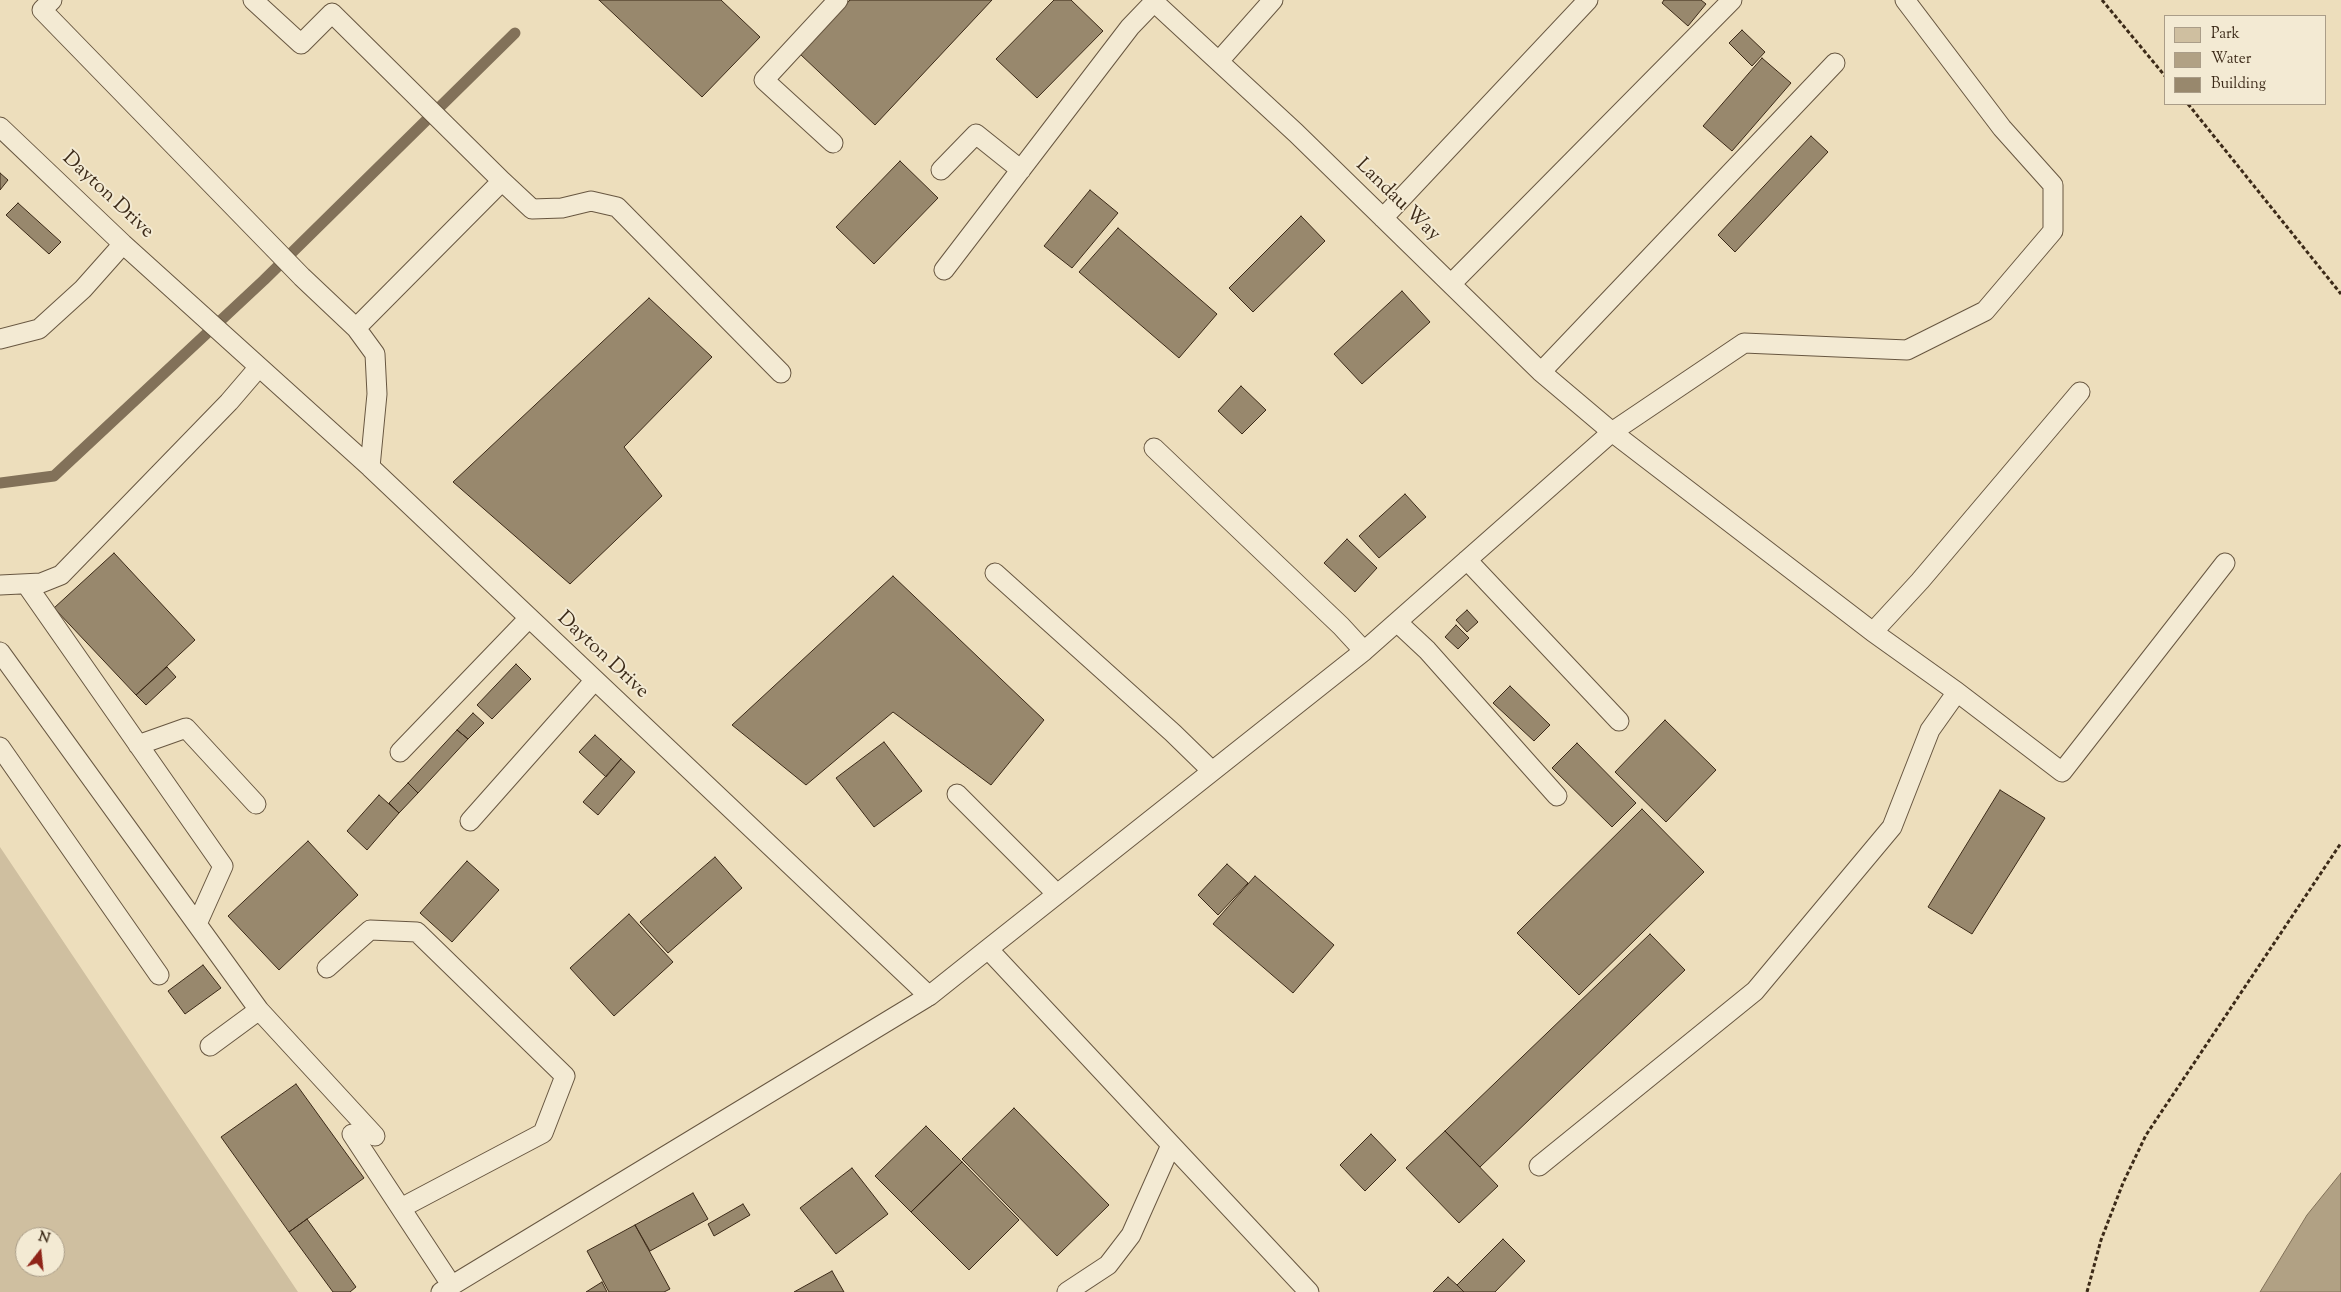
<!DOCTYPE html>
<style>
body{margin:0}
#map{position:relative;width:2341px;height:1292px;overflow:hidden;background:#eddebc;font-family:"Sorts Mill Goudy",serif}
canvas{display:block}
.legend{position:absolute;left:2164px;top:15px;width:162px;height:90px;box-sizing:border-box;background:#f3ead3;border:1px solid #aa9d88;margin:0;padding:6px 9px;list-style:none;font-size:15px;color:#3c2a18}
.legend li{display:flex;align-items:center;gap:10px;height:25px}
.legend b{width:25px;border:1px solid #aa9d88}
.north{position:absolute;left:15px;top:1227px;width:50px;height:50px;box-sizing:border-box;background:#f3ead3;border:1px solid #aa9d88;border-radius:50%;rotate:16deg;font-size:14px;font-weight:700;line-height:20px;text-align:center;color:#3c2a18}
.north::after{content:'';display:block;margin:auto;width:18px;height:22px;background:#8f2418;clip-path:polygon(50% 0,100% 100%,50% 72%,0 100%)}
</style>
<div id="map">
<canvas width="2341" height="1292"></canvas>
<ul class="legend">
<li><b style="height:14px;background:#cfbfa0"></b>Park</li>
<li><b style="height:14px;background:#b1a184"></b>Water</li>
<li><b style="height:14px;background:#98886d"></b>Building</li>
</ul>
<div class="north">N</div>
</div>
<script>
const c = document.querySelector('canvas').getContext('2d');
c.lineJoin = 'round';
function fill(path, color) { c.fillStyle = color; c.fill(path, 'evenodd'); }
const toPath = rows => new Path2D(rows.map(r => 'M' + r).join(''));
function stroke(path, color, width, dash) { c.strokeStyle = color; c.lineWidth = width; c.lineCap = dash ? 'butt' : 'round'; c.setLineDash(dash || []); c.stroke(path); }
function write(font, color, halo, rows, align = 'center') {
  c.font = font + ' "Sorts Mill Goudy",serif'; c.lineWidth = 4; c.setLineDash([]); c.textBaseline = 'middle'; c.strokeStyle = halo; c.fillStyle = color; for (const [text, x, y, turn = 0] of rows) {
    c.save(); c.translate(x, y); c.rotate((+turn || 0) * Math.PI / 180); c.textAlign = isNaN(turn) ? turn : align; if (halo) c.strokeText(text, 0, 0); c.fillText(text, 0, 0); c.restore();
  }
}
const green = toPath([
 [0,847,298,1292,0,1292],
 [25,1237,55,1237,55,1267,25,1267]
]);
const water = toPath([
 [2341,1173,2341,1292,2260,1292,2307,1215,2341,1173]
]);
const stream = toPath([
 [0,483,54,476,264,280,515,33]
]);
const building = toPath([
 [599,0,721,0,760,37,702,97,599,0],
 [850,0,992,0,875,125,800,54,850,0],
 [1054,0,1071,0,1103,31,1037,98,996,59,1054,0],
 [1664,0,1701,0,1706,4,1688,26,1662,3,1664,0],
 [1742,30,1765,52,1752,66,1729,43,1742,30],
 [1762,58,1791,83,1732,151,1703,126,1762,58],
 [1811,136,1828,152,1735,252,1718,235,1811,136],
 [900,161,938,198,874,264,836,227,900,161],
 [0,173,8,180,0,190,0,173],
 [1090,190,1118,213,1072,268,1044,246,1090,190],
 [18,203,61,242,49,254,6,215,18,203],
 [1301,216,1325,241,1253,312,1229,288,1301,216],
 [1118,228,1217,314,1179,358,1079,272,1118,228],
 [1402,291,1430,322,1362,384,1334,354,1402,291],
 [649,298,712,357,624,447,662,496,570,584,453,482,649,298],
 [1241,386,1266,410,1242,434,1218,411,1241,386],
 [1405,494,1426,517,1379,558,1359,536,1405,494],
 [1347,539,1377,568,1355,592,1324,563,1347,539],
 [114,553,195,640,136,695,54,608,114,553],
 [893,576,1044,720,991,785,893,712,806,785,732,725,893,576],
 [1467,610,1478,622,1467,632,1456,620,1467,610],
 [1456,625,1469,638,1458,649,1445,637,1456,625],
 [516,664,531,679,492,719,477,705,516,664],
 [167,667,176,677,146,705,136,695,167,667],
 [1510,686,1550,725,1534,741,1493,703,1510,686],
 [473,713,484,723,468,739,457,730,473,713],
 [1665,720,1716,770,1666,822,1615,772,1665,720],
 [457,730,468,739,418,793,408,783,457,730],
 [595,735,621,759,606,777,579,752,595,735],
 [884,742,922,791,874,827,836,778,884,742],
 [1577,743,1636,803,1612,827,1552,768,1577,743],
 [621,759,635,772,598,815,583,802,621,759],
 [408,783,418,793,399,813,389,803,408,783],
 [2000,790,2045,818,1972,934,1928,907,2000,790],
 [379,795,399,813,367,850,347,831,379,795],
 [1642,809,1704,872,1579,995,1517,933,1642,809],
 [308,841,358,895,279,970,228,916,308,841],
 [715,857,742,888,668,953,640,922,715,857],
 [467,861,499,890,452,942,420,913,467,861],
 [1227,864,1248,883,1218,915,1198,895,1227,864],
 [1255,876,1334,945,1293,993,1213,924,1255,876],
 [629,914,673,962,614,1016,570,968,629,914],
 [1650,934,1685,970,1480,1167,1445,1131,1650,934],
 [203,965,221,988,185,1014,168,991,203,965],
 [296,1084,364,1178,289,1232,221,1137,296,1084],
 [1014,1108,1109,1205,1057,1256,962,1159,1014,1108],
 [926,1126,962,1162,911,1212,875,1176,926,1126],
 [1445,1131,1498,1186,1459,1223,1406,1168,1445,1131],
 [1371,1134,1396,1160,1365,1191,1340,1165,1371,1134],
 [962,1162,1019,1220,969,1270,911,1212,962,1162],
 [852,1168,888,1214,836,1254,800,1208,852,1168],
 [693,1193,708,1219,650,1251,635,1225,693,1193],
 [743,1204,750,1215,714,1236,708,1224,743,1204],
 [307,1219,356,1287,350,1292,333,1292,289,1232,307,1219],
 [635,1225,670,1289,664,1292,609,1292,587,1251,635,1225],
 [1503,1239,1525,1261,1495,1292,1464,1292,1457,1285,1503,1239],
 [832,1271,844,1292,794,1292,832,1271],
 [1448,1277,1457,1285,1464,1292,1433,1292,1448,1277],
 [602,1282,607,1292,586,1292,602,1282]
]);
const path = toPath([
 [2102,0,2165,76],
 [2188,104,2341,294],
 [2087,1292,2101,1240,2123,1183,2146,1135,2341,843]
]);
const lane = toPath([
 [52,0,42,10,302,277,356,328,375,354,377,394,370,467],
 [253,0,301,44,332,13,502,181,356,328],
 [1152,0,1296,133,1541,372,1612,432,1744,343,1907,350,1985,311,2053,231,2053,185,2002,128,1905,0],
 [1219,61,1273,0],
 [0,127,123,244,370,467,929,996],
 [833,143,764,80,838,0],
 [941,170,976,134,1021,170],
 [502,181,532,209,562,208,591,201,617,207,781,373],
 [1383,218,1588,0],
 [944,270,1130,27,1156,0],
 [1451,284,1732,0],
 [0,339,39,329,83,289,123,244],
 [1541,372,1835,63],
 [1154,448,1341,626,1364,651],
 [1467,560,1619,721],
 [995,573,1173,733,1212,771],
 [26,584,223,866,197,924],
 [0,585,41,583,61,575,229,402,259,367],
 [1397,622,1427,650,1557,796],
 [1873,632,1920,581,2080,392],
 [0,652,259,1010,210,1046],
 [138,745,186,728,256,804],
 [0,747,159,975],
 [400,752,529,618],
 [957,794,1057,894],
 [470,821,595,680],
 [988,949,1364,651,1612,432,1873,632,1957,692,2062,772,2225,563],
 [327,968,370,930,417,932,565,1076,543,1133,401,1208],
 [259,1010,375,1136],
 [352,1134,452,1286],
 [1539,1166,1755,991,1892,827,1930,730,1957,692],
 [441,1292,929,996,988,949,1309,1292],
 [1067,1292,1108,1265,1131,1235,1171,1145]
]);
const streetNames = [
 ["Dayton Drive",107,196,43],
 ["Landau Way",1397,201,44],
 ["Dayton Drive",602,656,43]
];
fill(green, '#cfbfa0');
fill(water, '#b1a184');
stroke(water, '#827159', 1);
stroke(stream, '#827159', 11);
fill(building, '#98886d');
stroke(building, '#3c2a18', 1);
stroke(lane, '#685741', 21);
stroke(path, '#3c2a18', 3, [4, 2.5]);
stroke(lane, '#f3ead3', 19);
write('20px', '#3c2a18', '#f3ead3', streetNames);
</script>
